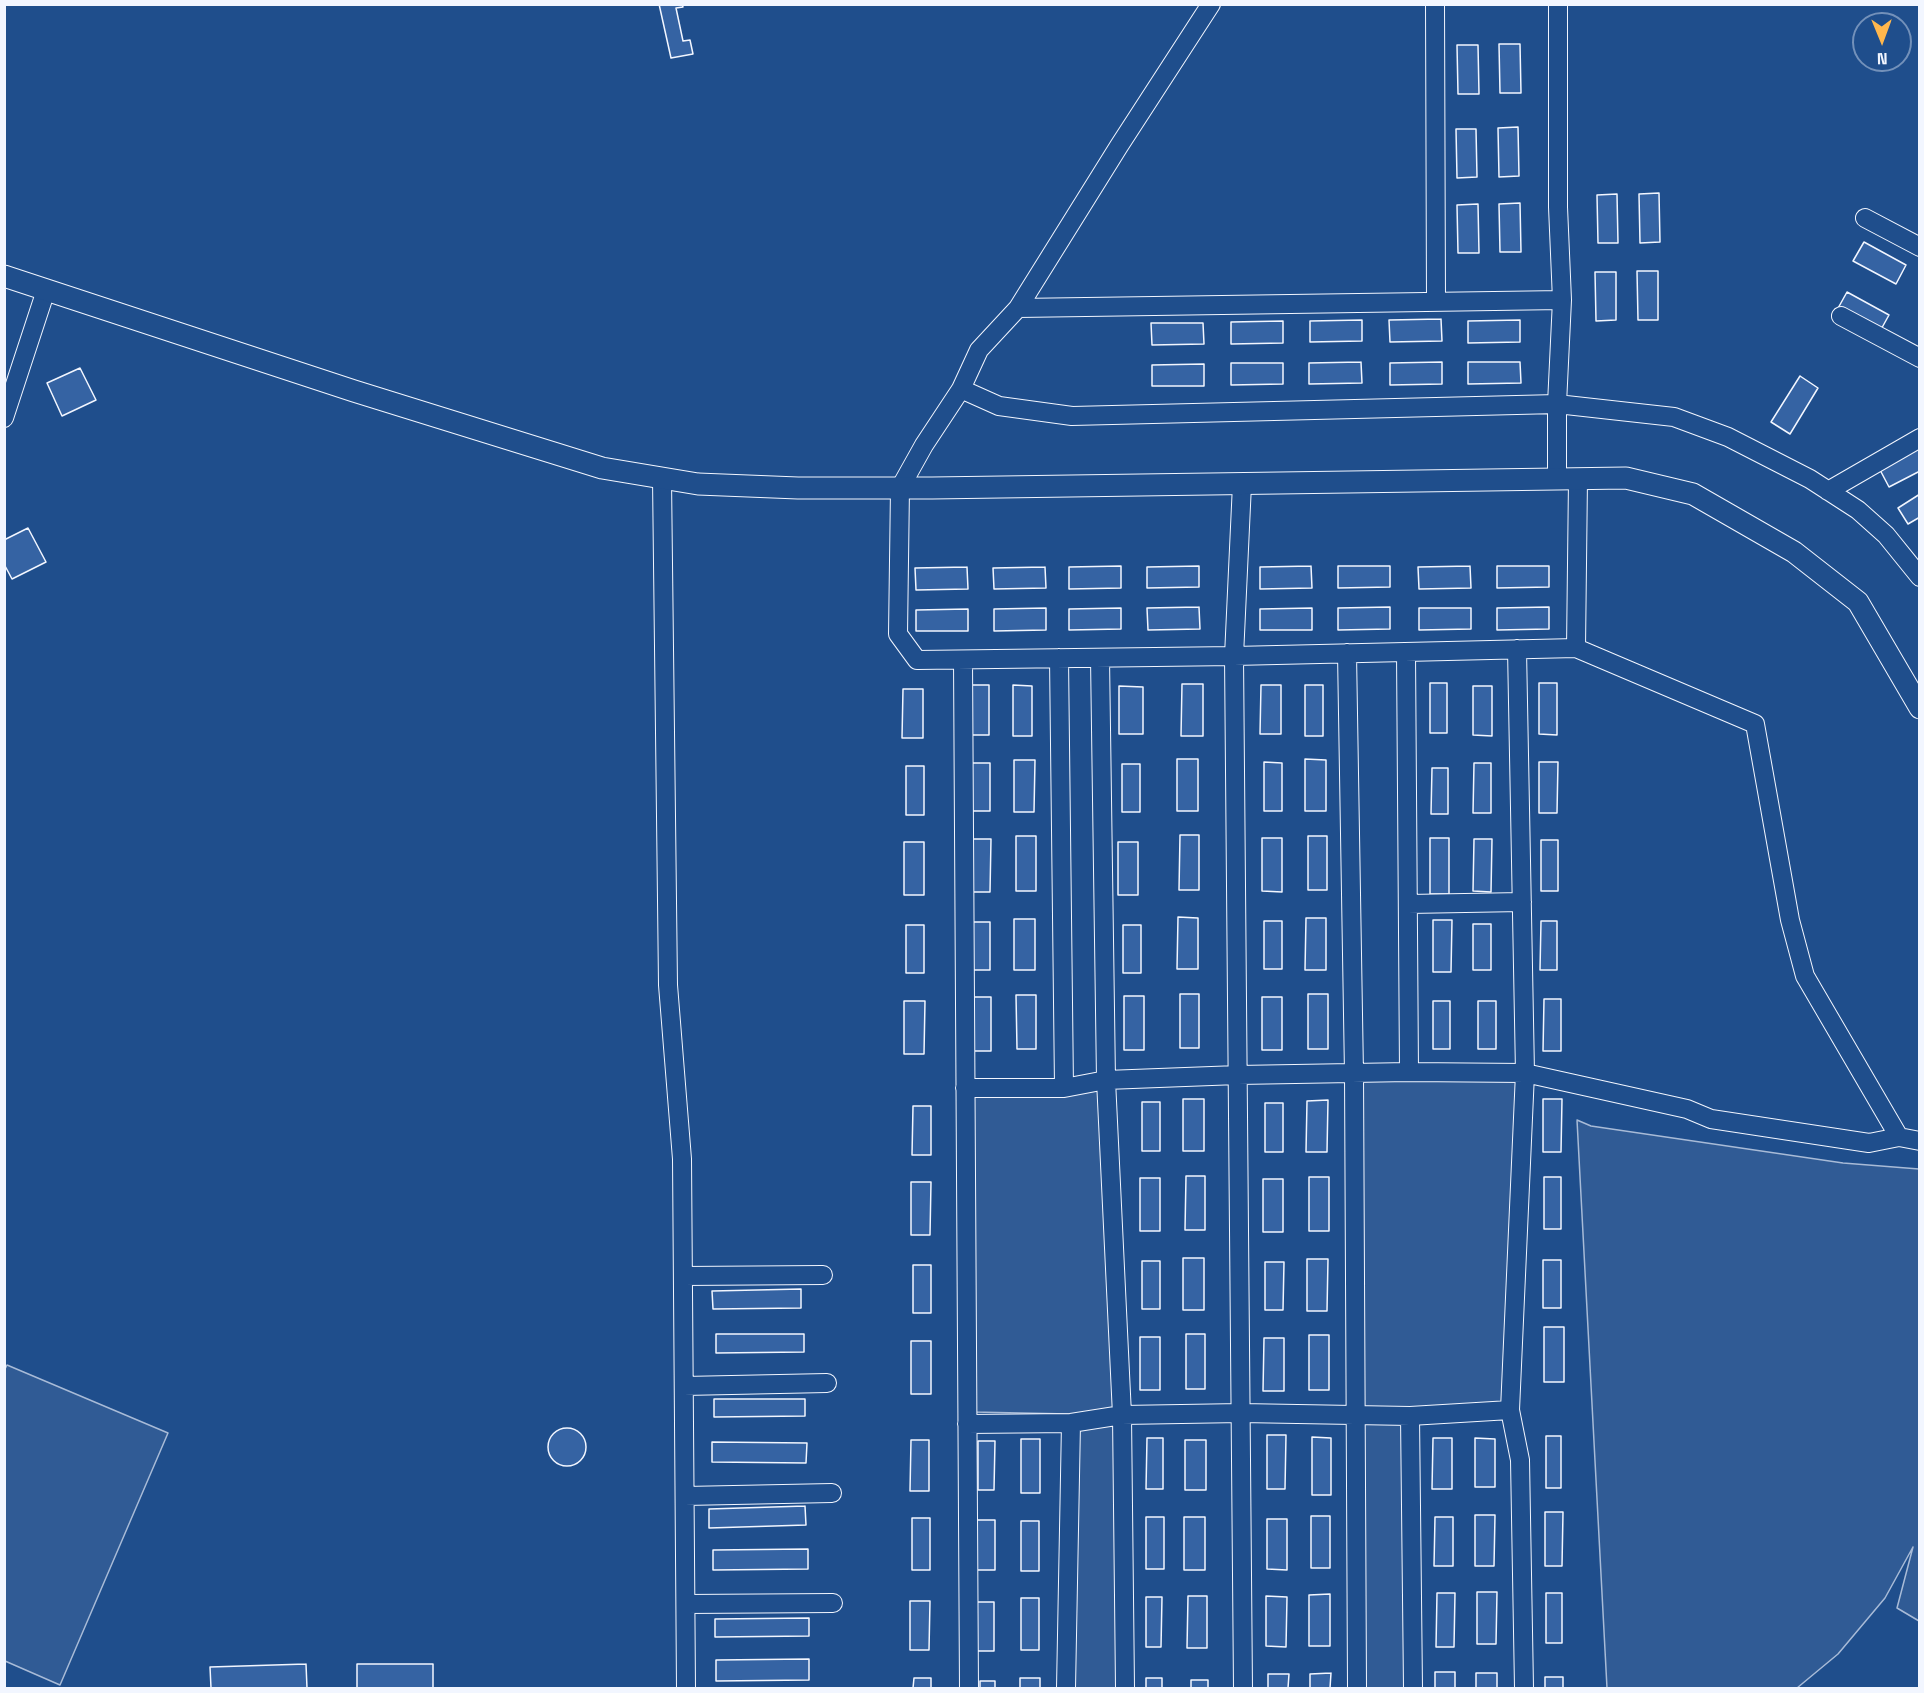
<!DOCTYPE html>
<style>
body{margin:0}
#map{position:relative;width:1924px;height:1693px;overflow:hidden;background:#1f4e8c;font-family:"Space Grotesk",sans-serif}
canvas{display:block}
.frame{position:absolute;inset:0;border:6px solid #f2f6ff;pointer-events:none}
.north{position:absolute;left:1852px;top:12px;width:60px;height:60px;box-sizing:border-box;background:#1f4e8c;border:2px solid #7391ba;border-radius:50%;rotate:179deg;font-size:16px;font-weight:700;line-height:24px;text-align:center;color:#f2f6ff}
.north::after{content:'';display:block;margin:auto;width:21px;height:27px;background:#ffb74d;clip-path:polygon(50% 0,100% 100%,50% 72%,0 100%)}
</style>
<div id="map">
<canvas width="1924" height="1693"></canvas>
<div class="frame"></div>
<div class="north">N</div>
</div>
<script>
const c = document.querySelector('canvas').getContext('2d');
c.lineJoin = 'round';
function fill(path, color) { c.fillStyle = color; c.fill(path, 'evenodd'); }
const toPath = rows => new Path2D(rows.map(r => 'M' + r).join(''));
function stroke(path, color, width, dash) { c.strokeStyle = color; c.lineWidth = width; c.lineCap = dash ? 'butt' : 'round'; c.setLineDash(dash || []); c.stroke(path); }
const green = toPath([
 [1525,1073,1510,1410,1410,1416,1413,1688,1357,1688,1354,1074,1525,1073],
 [1106,1080,1122,1415,1125,1688,1066,1688,1071,1423,1117,1415,973,1412,965,1088,1106,1080],
 [1577,1120,1591,1126,1843,1163,1919,1169,1919,1621,1897,1608,1913,1547,1885,1598,1838,1654,1797,1688,1607,1688,1577,1120],
 [7,1365,168,1433,60,1685,5,1661,4,1371,7,1365]
]);
const building = toPath([
 [659,4,682,4,683,7,676,8,683,41,690,40,693,54,671,58,659,4],
 [1499,44,1520,44,1521,93,1500,93,1499,44],
 [1457,45,1478,45,1479,94,1458,94,1457,45],
 [1518,127,1519,176,1499,177,1498,128,1518,127],
 [1456,129,1476,129,1477,177,1457,178,1456,129],
 [1659,193,1660,242,1640,243,1639,194,1659,193],
 [1617,194,1618,243,1598,243,1597,195,1617,194],
 [1520,203,1521,252,1500,252,1499,204,1520,203],
 [1478,204,1479,253,1458,253,1457,205,1478,204],
 [1864,242,1906,265,1896,284,1853,261,1864,242],
 [1637,271,1658,271,1658,320,1638,320,1637,271],
 [1595,272,1616,272,1616,320,1596,321,1595,272],
 [1847,292,1889,315,1879,333,1837,310,1847,292],
 [1441,319,1442,341,1390,342,1389,320,1441,319],
 [1362,320,1362,341,1310,342,1310,321,1362,320],
 [1520,320,1520,342,1468,343,1468,321,1520,320],
 [1283,321,1283,343,1231,344,1231,322,1283,321],
 [1151,323,1203,323,1204,344,1152,345,1151,323],
 [1361,362,1362,383,1309,384,1309,363,1361,362],
 [1442,362,1442,384,1390,385,1390,363,1442,362],
 [1468,362,1520,362,1521,383,1468,384,1468,362],
 [1231,363,1283,363,1283,384,1231,385,1231,363],
 [1204,364,1204,386,1152,386,1152,365,1204,364],
 [80,368,96,400,62,416,47,383,80,368],
 [1800,376,1818,388,1790,434,1771,422,1800,376],
 [1920,446,1920,471,1889,487,1879,468,1920,446],
 [1920,494,1920,517,1908,524,1898,508,1920,494],
 [28,528,46,562,12,579,4,564,4,540,28,528],
 [1121,566,1121,588,1069,589,1069,567,1121,566],
 [1199,566,1199,587,1147,588,1147,567,1199,566],
 [1311,566,1312,588,1260,589,1260,567,1311,566],
 [1338,566,1390,566,1390,587,1338,588,1338,566],
 [1470,566,1471,588,1419,589,1418,567,1470,566],
 [1497,566,1549,566,1549,587,1497,588,1497,566],
 [967,567,968,589,916,590,915,568,967,567],
 [1045,567,1046,588,994,589,993,568,1045,567],
 [1199,607,1200,629,1148,630,1147,608,1199,607],
 [1390,607,1390,629,1338,630,1338,608,1390,607],
 [1549,607,1549,629,1497,630,1497,608,1549,607],
 [1046,608,1046,630,994,631,994,609,1046,608],
 [1121,608,1121,629,1069,630,1069,609,1121,608],
 [1312,608,1312,630,1260,630,1260,609,1312,608],
 [1419,608,1471,608,1471,629,1419,630,1419,608],
 [968,609,968,631,916,631,916,610,968,609],
 [1430,683,1447,683,1447,733,1430,733,1430,683],
 [1539,683,1557,683,1557,735,1539,734,1539,683],
 [1182,684,1203,684,1203,736,1181,736,1182,684],
 [969,685,989,685,989,735,969,735,969,685],
 [1013,685,1032,686,1032,736,1013,736,1013,685],
 [1261,685,1281,685,1281,734,1260,734,1261,685],
 [1305,685,1323,685,1323,736,1305,736,1305,685],
 [1119,686,1143,687,1143,734,1119,734,1119,686],
 [1473,686,1492,686,1492,736,1473,735,1473,686],
 [903,689,923,689,923,738,902,738,903,689],
 [1177,759,1198,759,1198,811,1177,811,1177,759],
 [1305,759,1326,760,1326,811,1305,811,1305,759],
 [1014,760,1035,760,1034,812,1014,812,1014,760],
 [1264,762,1282,763,1282,811,1264,811,1264,762],
 [1539,762,1558,762,1557,813,1539,813,1539,762],
 [972,763,990,763,990,811,972,811,972,763],
 [1474,763,1491,763,1491,813,1473,813,1474,763],
 [1122,764,1140,764,1140,812,1122,812,1122,764],
 [906,766,924,766,924,815,906,815,906,766],
 [1432,768,1448,768,1448,814,1431,814,1432,768],
 [1180,835,1199,835,1199,890,1179,890,1180,835],
 [1016,836,1036,836,1036,891,1016,891,1016,836],
 [1308,836,1327,836,1327,890,1308,890,1308,836],
 [1262,838,1282,838,1282,892,1262,891,1262,838],
 [1430,838,1449,838,1449,894,1430,894,1430,838],
 [971,839,991,839,990,892,970,892,971,839],
 [1474,839,1492,839,1491,892,1473,891,1474,839],
 [1541,840,1558,840,1558,891,1541,891,1541,840],
 [904,842,924,842,924,895,904,895,904,842],
 [1118,842,1138,842,1138,895,1118,895,1118,842],
 [1178,917,1198,918,1198,969,1177,969,1178,917],
 [1306,918,1326,918,1326,970,1305,970,1306,918],
 [1014,919,1035,919,1035,970,1014,970,1014,919],
 [1433,920,1452,920,1451,972,1433,972,1433,920],
 [1264,921,1282,921,1282,969,1264,969,1264,921],
 [1541,921,1557,921,1557,970,1540,970,1541,921],
 [973,922,990,922,990,970,973,970,973,922],
 [1473,924,1491,924,1491,970,1473,970,1473,924],
 [906,925,924,925,924,973,906,973,906,925],
 [1123,925,1141,925,1141,973,1123,973,1123,925],
 [1180,994,1199,994,1199,1048,1180,1048,1180,994],
 [1308,994,1328,994,1328,1049,1308,1049,1308,994],
 [1016,995,1036,995,1036,1049,1017,1049,1016,995],
 [1124,996,1144,996,1144,1050,1124,1050,1124,996],
 [971,997,991,997,991,1051,970,1051,971,997],
 [1262,997,1282,997,1282,1050,1262,1050,1262,997],
 [1544,999,1561,999,1561,1051,1543,1051,1544,999],
 [904,1001,925,1001,924,1054,904,1054,904,1001],
 [1433,1001,1450,1001,1450,1049,1433,1049,1433,1001],
 [1478,1001,1496,1001,1496,1049,1478,1049,1478,1001],
 [1183,1099,1204,1099,1204,1151,1183,1151,1183,1099],
 [1543,1099,1562,1099,1561,1152,1543,1152,1543,1099],
 [1328,1100,1327,1152,1306,1152,1307,1101,1328,1100],
 [1142,1102,1160,1102,1160,1151,1142,1151,1142,1102],
 [1265,1103,1283,1103,1283,1152,1265,1152,1265,1103],
 [913,1106,931,1106,931,1155,912,1155,913,1106],
 [1186,1176,1205,1176,1205,1230,1185,1230,1186,1176],
 [1309,1177,1329,1177,1329,1231,1309,1231,1309,1177],
 [1544,1177,1561,1177,1561,1229,1544,1229,1544,1177],
 [1140,1178,1160,1178,1160,1231,1140,1231,1140,1178],
 [1263,1179,1283,1179,1283,1232,1263,1232,1263,1179],
 [911,1182,931,1182,930,1235,911,1235,911,1182],
 [1183,1258,1204,1258,1204,1310,1183,1310,1183,1258],
 [1307,1259,1328,1259,1327,1311,1307,1311,1307,1259],
 [1543,1260,1561,1260,1561,1308,1543,1308,1543,1260],
 [1142,1261,1160,1261,1160,1309,1142,1309,1142,1261],
 [1265,1262,1284,1262,1283,1310,1265,1310,1265,1262],
 [913,1265,931,1265,931,1313,913,1313,913,1265],
 [801,1289,801,1308,713,1309,712,1291,801,1289],
 [1544,1327,1564,1327,1564,1382,1544,1382,1544,1327],
 [716,1334,804,1334,804,1352,716,1353,716,1334],
 [1186,1334,1205,1334,1205,1389,1186,1389,1186,1334],
 [1309,1335,1329,1335,1329,1390,1309,1390,1309,1335],
 [1140,1337,1160,1337,1160,1390,1140,1390,1140,1337],
 [1264,1338,1284,1338,1284,1391,1263,1391,1264,1338],
 [911,1341,931,1341,931,1394,911,1394,911,1341],
 [714,1399,805,1399,805,1416,714,1417,714,1399],
 '548 1447a19 19 0 1 1 38 0a19 19 0 1 1-38 0Z',
 [1267,1435,1286,1435,1285,1489,1267,1489,1267,1435],
 [1546,1436,1561,1436,1561,1488,1546,1488,1546,1436],
 [1312,1437,1331,1438,1331,1495,1312,1495,1312,1437],
 [1147,1438,1163,1438,1163,1489,1146,1489,1147,1438],
 [1433,1438,1452,1438,1452,1489,1432,1489,1433,1438],
 [1475,1438,1495,1439,1495,1487,1475,1487,1475,1438],
 [1021,1439,1040,1439,1040,1493,1021,1493,1021,1439],
 [911,1440,929,1440,929,1491,910,1491,911,1440],
 [1185,1440,1206,1440,1206,1490,1185,1490,1185,1440],
 [978,1441,995,1441,994,1490,978,1490,978,1441],
 [712,1442,807,1443,806,1463,712,1462,712,1442],
 [805,1506,806,1525,709,1528,709,1509,805,1506],
 [1545,1512,1563,1512,1562,1566,1545,1566,1545,1512],
 [1475,1515,1495,1515,1494,1566,1475,1566,1475,1515],
 [1311,1516,1330,1516,1330,1568,1311,1568,1311,1516],
 [1146,1517,1164,1517,1164,1569,1146,1569,1146,1517],
 [1184,1517,1205,1517,1205,1570,1184,1570,1184,1517],
 [1435,1517,1453,1517,1453,1566,1434,1566,1435,1517],
 [912,1518,930,1518,930,1570,912,1570,912,1518],
 [1267,1519,1287,1519,1287,1570,1267,1569,1267,1519],
 [976,1520,995,1520,995,1570,975,1570,976,1520],
 [1021,1521,1039,1521,1039,1571,1021,1571,1021,1521],
 [808,1549,808,1569,713,1570,713,1550,808,1549],
 [1477,1592,1497,1592,1496,1644,1477,1644,1477,1592],
 [1437,1593,1455,1593,1454,1647,1436,1647,1437,1593],
 [1546,1593,1562,1593,1562,1643,1546,1643,1546,1593],
 [1330,1594,1330,1646,1309,1646,1309,1595,1330,1594],
 [1188,1596,1207,1596,1207,1648,1187,1648,1188,1596],
 [1266,1596,1287,1597,1286,1647,1266,1646,1266,1596],
 [1146,1597,1162,1597,1161,1647,1146,1647,1146,1597],
 [1021,1598,1039,1598,1039,1650,1021,1650,1021,1598],
 [910,1601,930,1601,929,1650,910,1650,910,1601],
 [977,1602,994,1602,994,1651,977,1651,977,1602],
 [809,1618,809,1636,715,1637,715,1619,809,1618],
 [809,1659,809,1680,716,1681,716,1660,809,1659],
 [306,1664,307,1688,211,1688,210,1667,306,1664],
 [357,1664,433,1664,433,1688,357,1688,357,1664],
 [1435,1672,1455,1672,1455,1688,1435,1688,1435,1672],
 [1331,1673,1330,1688,1310,1688,1310,1674,1331,1673],
 [1476,1673,1497,1673,1497,1688,1476,1688,1476,1673],
 [1268,1674,1289,1674,1288,1688,1268,1688,1268,1674],
 [1545,1677,1563,1677,1563,1688,1545,1688,1545,1677],
 [914,1678,931,1678,931,1688,913,1688,914,1678],
 [1020,1678,1040,1678,1040,1688,1020,1688,1020,1678],
 [1146,1678,1162,1678,1162,1688,1146,1688,1146,1678],
 [1191,1680,1208,1680,1208,1688,1191,1688,1191,1680],
 [980,1681,995,1681,995,1688,980,1688,980,1681]
]);
const minor = toPath([
 [1435,4,1436,301],
 [1865,218,1920,247],
 [1018,308,1562,300],
 [1841,316,1920,358],
 [961,389,999,406,1072,416,1557,404,1674,417,1728,437,1810,479,1858,510,1886,535,1920,577],
 [4,418,46,290],
 [1557,478,1557,404,1562,300,1558,207,1558,4],
 [662,479,668,985,682,1159,686,1688],
 [1242,484,1234,656,1243,1688],
 [1828,491,1920,438],
 [1576,648,1578,479],
 [1517,649,1525,1073,1510,1410,1520,1460,1524,1688],
 [1406,652,1409,1072],
 [1347,653,1354,1074,1357,1688],
 [1059,658,1064,1088],
 [1100,658,1106,1080,1122,1415,1125,1688],
 [963,660,969,1688],
 [1408,904,1522,902],
 [965,1088,1064,1088,1106,1080,1238,1075,1409,1072,1525,1073,1687,1109,1711,1119,1869,1143,1899,1137,1805,976,1790,920,1755,724,1576,648,1234,656,917,660,898,634,900,488,924,445,961,389,979,350,1018,308,1119,146,1211,4],
 [1899,1137,1920,1141],
 [683,1276,823,1275],
 [684,1386,827,1383],
 [1410,1416,1413,1688],
 [967,1424,1071,1423,1122,1415,1241,1413,1410,1416,1510,1410],
 [685,1496,832,1493],
 [686,1604,833,1603],
 [1066,1688,1071,1423]
]);
const tertiary = toPath([
 [4,276,354,391,602,468,698,484,798,488,932,488,1626,478,1693,494,1794,552,1858,602,1920,708]
]);
fill(green, '#305b95');
stroke(green, '#a8bbd7', 1.5);
fill(building, '#3563a3');
stroke(building, '#f2f6ff', 1.5);
stroke(minor, '#f2f6ff', 20);
stroke(tertiary, '#f2f6ff', 23);
stroke(minor, '#1f4e8c', 18);
stroke(tertiary, '#1f4e8c', 21);
</script>
